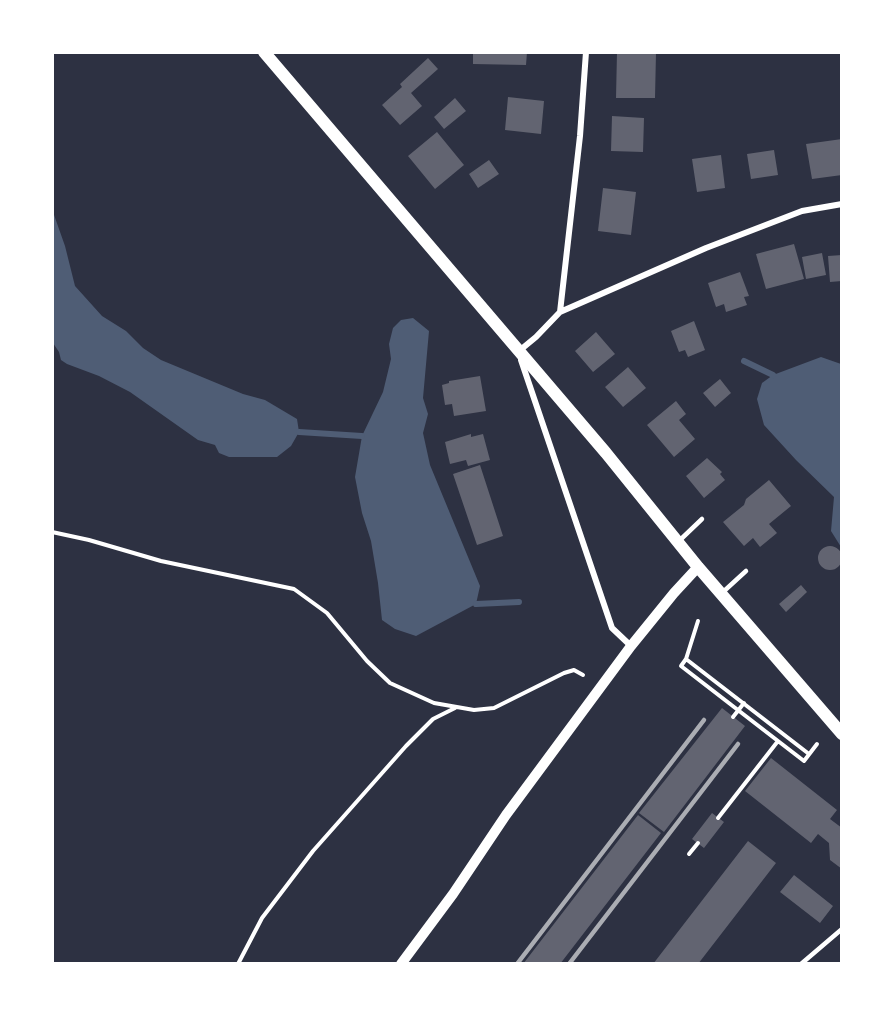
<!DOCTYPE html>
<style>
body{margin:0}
#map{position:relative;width:894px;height:1016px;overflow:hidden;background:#2d3142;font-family:Quicksand,sans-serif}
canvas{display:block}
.frame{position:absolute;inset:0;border:54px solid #fff;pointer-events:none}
</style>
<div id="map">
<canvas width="894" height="1016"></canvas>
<div class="frame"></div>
</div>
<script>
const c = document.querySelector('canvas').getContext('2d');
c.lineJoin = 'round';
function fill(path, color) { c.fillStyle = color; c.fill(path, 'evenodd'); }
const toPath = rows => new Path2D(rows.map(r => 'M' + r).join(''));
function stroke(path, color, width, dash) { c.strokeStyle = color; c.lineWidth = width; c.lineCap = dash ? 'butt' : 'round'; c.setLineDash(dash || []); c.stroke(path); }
const water = toPath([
 [53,212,65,246,75,286,102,316,126,331,143,348,161,360,243,394,265,400,297,419,299,432,291,446,277,457,229,457,219,453,215,445,198,440,130,392,99,376,67,364,61,360,59,352,53,343],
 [413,318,429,331,423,398,428,414,423,433,430,465,480,586,476,604,416,636,395,629,382,620,378,583,371,541,362,513,355,477,362,436,383,392,391,359,389,344,393,328,401,320],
 [821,357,841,364,841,547,831,531,834,497,796,460,764,425,757,399,762,383,773,375]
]);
const stream = toPath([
 [744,361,773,375],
 [299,432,362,436],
 [476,604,519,602]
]);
const building = toPath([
 [473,52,527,52,526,65,473,64],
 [617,52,656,53,655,98,616,98],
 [428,58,438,69,411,93,422,106,400,125,382,105,402,87,400,84],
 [508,97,544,101,541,134,505,130],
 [455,98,466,111,444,129,434,117],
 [612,116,644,118,643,152,611,151],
 [437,132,464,165,435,189,408,156],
 [842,139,842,175,812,179,806,144],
 [774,150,778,175,751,179,747,154],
 [721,155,725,188,697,192,692,159],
 [489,160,499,174,478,188,469,174],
 [603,188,636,192,631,235,598,231],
 [794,244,804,279,766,289,756,254],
 [822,253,826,275,806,279,802,257],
 [842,255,842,281,830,282,828,256],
 [740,272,749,296,744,297,747,305,726,312,724,304,716,307,708,283],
 [694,321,705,350,688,357,685,350,679,352,671,331],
 [596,332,615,354,593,372,575,351],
 [628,367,646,388,623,407,605,387],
 [480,376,486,411,454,416,452,404,445,405,442,385,449,383,449,381],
 [720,379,731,393,715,407,703,393],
 [676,401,686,414,679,420,695,439,674,457,647,425],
 [471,434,471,437,483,434,490,460,468,466,466,460,450,464,445,442],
 [707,458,722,472,720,474,725,480,704,498,686,476],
 [480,465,503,536,477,545,453,474],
 [769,480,791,506,769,524,777,533,760,547,753,538,744,546,723,522,744,505,746,499],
 '818 558a12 12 0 1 1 24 0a12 12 0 1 1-24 0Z',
 [801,585,807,592,786,612,779,604],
 [722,708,745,726,664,832,639,813],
 [771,758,837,810,830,819,842,828,842,869,830,860,829,843,818,834,811,843,745,791],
 [712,813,724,822,704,848,692,839],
 [638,815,661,833,560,964,523,964],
 [748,841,776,863,698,964,653,964],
 [794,875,833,906,820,923,780,892]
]);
const path = toPath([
 [52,532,89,540,161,561,294,589,327,613,367,661,390,683,434,703,474,710,494,708,564,673,574,670,583,675],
 [698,621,686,659,681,666,778,741,718,818],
 [686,659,809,754],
 [733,717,744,703],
 [778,741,804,761,817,744],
 [689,854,698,843],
 [238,964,262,918,313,851,406,746,433,719,455,708]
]);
const service = toPath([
 [679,541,702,519],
 [723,592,746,571],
 [801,964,842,929]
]);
const minor = toPath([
 [560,312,706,248,802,211,842,204],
 [519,351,536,337,560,312,580,136,586,52],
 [521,360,612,628,631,646]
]);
const tertiary = toPath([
 [401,964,453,894,506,815,631,646,674,593,698,567]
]);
const secondary = toPath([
 [264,52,606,453,698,567,842,734]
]);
const rail = toPath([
 [517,964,704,720],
 [569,964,738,744]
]);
fill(water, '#4f5d75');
stroke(stream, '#4f5d75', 6);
fill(building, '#626471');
stroke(path, '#fff', 4);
stroke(service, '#fff', 4.5);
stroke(minor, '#fff', 6);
stroke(tertiary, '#fff', 10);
stroke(secondary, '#fff', 12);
stroke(rail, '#abadb3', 4.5);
</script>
